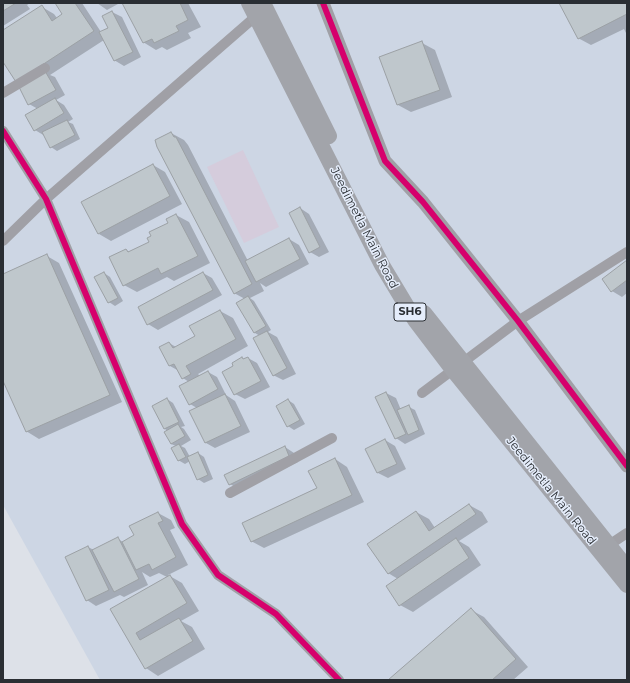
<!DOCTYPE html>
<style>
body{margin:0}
#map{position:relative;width:630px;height:683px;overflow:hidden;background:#dde1e8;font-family:Montserrat,sans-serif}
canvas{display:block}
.frame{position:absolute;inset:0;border:4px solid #2a2e33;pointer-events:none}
</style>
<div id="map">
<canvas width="630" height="683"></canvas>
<div class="frame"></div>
</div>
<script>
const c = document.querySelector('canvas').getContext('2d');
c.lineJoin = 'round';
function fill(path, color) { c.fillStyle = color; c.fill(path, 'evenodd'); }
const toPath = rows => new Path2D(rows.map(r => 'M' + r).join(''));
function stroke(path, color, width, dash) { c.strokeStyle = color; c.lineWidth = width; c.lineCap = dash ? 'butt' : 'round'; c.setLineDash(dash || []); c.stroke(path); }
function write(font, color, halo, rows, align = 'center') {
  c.font = font + ' Montserrat,sans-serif'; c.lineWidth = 3; c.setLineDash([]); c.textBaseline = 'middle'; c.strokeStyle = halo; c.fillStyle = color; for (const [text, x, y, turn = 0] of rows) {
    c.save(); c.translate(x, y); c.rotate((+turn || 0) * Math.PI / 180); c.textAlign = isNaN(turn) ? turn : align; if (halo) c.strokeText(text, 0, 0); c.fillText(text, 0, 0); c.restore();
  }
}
const built = toPath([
 [3,3,627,3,627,680,100,680,3,505]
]);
const green = toPath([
 [243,150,279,227,244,243,207,167]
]);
const shadow = toPath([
 [3,3,30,3,27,5,30,9,3,26],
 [56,3,82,3,101,32,109,28,112,12,122,17,141,57,124,66,114,60,104,40,50,75,55,77,65,95,56,100,64,105,73,119,68,122,73,124,80,139,57,151,51,147,45,136,35,130,38,109,29,104,3,60,3,32,42,7,54,14,57,18,63,14],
 [97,3,117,3,118,4,107,10],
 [123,3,188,3,201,27,188,33,191,38,167,50,162,47,156,50,143,42],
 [561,3,627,3,627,35,624,29,591,45,578,38],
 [422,43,435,50,452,97,411,112,398,105,381,57],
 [171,133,184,140,188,145,248,261,289,239,299,245,309,264,266,287,260,283,264,291,250,298,254,301,271,330,268,332,277,337,296,374,283,380,273,375,260,336,255,333,245,299,234,293],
 [153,165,165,172,182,204,111,241,99,234],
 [300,208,309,214,329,252,319,257,310,252],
 [176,215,189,222,210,263,174,281,167,277,137,292,124,285,126,250,130,252,150,242],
 [47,256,59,263,122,402,39,439,26,431,3,379,3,275],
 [627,261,627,293,622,297,612,291,603,279],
 [104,273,110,277,123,301,115,306,109,302],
 [203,273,212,278,222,295,158,330,148,324],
 [220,311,233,318,248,346,198,374,200,376,208,372,217,377,226,395,235,401,250,432,215,448,206,443,191,412,197,408,190,404,189,382,183,378,179,371,170,366,169,343,176,347,196,336],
 [248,358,257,363,270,387,245,399,235,394,244,360],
 [386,393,396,398,401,410,409,407,415,410,425,434,405,444,396,438],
 [167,399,173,403,185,426,181,427,184,429,191,440,181,446,185,448,190,457,198,453,204,457,213,479,204,483,198,479,190,461,185,464,178,460,176,446,171,444,168,431,165,429],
 [288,400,294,404,305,424,294,430,288,426],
 [385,440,395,446,406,469,388,478,378,473,367,449],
 [285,447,294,453,298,462,240,490,230,484],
 [335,459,347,467,364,502,264,548,251,541,318,489],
 [469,505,482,512,488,522,459,541,469,547,481,565,413,612,400,605,398,579,388,573,416,512,429,519,435,528],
 [158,513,171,520,175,528,170,530,188,565,168,575,182,583,199,611,181,621,192,627,205,649,158,676,146,668,111,610,167,577,159,573,150,577,142,572,148,585,124,597,120,595,96,606,87,600,88,547,94,550,118,539,123,542,135,536],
 [471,610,484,617,528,667,513,680,390,680]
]);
const building = toPath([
 [3,3,16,3,3,11,3,3],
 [55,3,75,3,94,31,16,82,3,62,3,30,42,5,52,21,62,14,55,3],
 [122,3,180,3,188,20,176,26,179,31,154,43,152,39,143,43,122,3],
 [559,3,627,3,627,14,578,39,559,3],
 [112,11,133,52,114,61,99,32,108,28,102,16,112,11],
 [422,41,440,90,397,105,379,57,422,41],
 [45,71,56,90,28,105,18,85,45,71],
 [55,98,64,113,34,131,25,115,55,98],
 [67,120,75,135,50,148,42,132,67,120],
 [171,132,174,137,176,137,252,284,234,294,157,147,155,140,171,132],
 [153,164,170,196,98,234,81,202,153,164],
 [300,207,320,247,309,253,289,213,300,207],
 [176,214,198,256,161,274,158,268,123,286,109,257,126,249,128,252,149,242,147,238,151,236,149,232,168,223,166,219,176,214],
 [289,238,300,259,256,282,245,261,289,238],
 [47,254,110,395,26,432,3,381,3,274,47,254],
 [627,260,627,280,611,292,602,279,627,260],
 [104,272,118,298,108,303,94,277,104,272],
 [203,272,213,290,147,325,138,307,203,272],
 [248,296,266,326,254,333,236,303,248,296],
 [220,310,236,339,186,366,191,374,182,379,174,364,169,366,159,347,169,342,173,348,195,336,189,326,220,310],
 [267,331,287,368,273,376,253,338,267,331],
 [242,357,243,359,248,357,261,381,234,395,222,372,233,366,232,363,242,357],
 [208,371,218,389,189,405,179,386,208,371],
 [386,392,406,434,395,439,375,397,386,392],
 [225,394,241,426,205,443,189,411,225,394],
 [167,398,179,422,164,429,152,406,167,398],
 [288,399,300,420,287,427,276,406,288,399],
 [409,405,419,430,408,435,397,410,409,405],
 [178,424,185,436,171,444,164,432,178,424],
 [385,439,397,464,377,473,365,449,385,439],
 [179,444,186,457,178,461,171,448,179,444],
 [285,446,289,456,229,485,224,475,285,446],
 [198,452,208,475,197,480,187,457,198,452],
 [335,458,352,495,251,542,242,523,317,488,308,471,335,458],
 [469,504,476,514,388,574,367,544,416,511,429,531,469,504],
 [158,512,163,521,158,523,176,557,152,570,149,564,136,570,122,542,134,535,129,526,158,512],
 [118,537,139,579,114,592,92,550,118,537],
 [456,538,469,558,399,606,386,586,456,538],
 [88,546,109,590,86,601,65,557,88,546],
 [170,575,187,603,136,633,140,640,179,618,193,641,145,669,110,609,170,575],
 [471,608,516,659,492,680,388,680,471,608]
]);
const minor = toPath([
 [3,93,45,68],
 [3,131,46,199,182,524,218,575,276,614,339,680],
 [3,241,46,199,255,17],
 [422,393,518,321,627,252],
 [230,493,332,438],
 [609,545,627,533]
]);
const tertiary = toPath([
 [323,3,385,161,423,202,518,321,627,466]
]);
const primary = toPath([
 [249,3,382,265,415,320,453,370,627,585],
 [263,3,329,136],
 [424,313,627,568]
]);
const cycleway = toPath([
 [323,3,385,161,423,202,518,321,627,466],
 [3,131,46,199,182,524,218,575,276,614,339,680]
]);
const shields = [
 [410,312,32]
];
const shieldNames = [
 ["SH6",410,312]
];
const streetNames = [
 ["Jeedimetla Main Road",364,228,63],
 ["Jeedimetla Main Road",551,491,51]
];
fill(built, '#cdd6e4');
fill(green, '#d5ccdc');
fill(shadow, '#0003');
fill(building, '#bfc7cc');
stroke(building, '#9ca1a5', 1);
stroke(minor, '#a0a0a6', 10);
stroke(tertiary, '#a0a0a6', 13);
stroke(primary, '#a2a4aa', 16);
stroke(cycleway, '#d6006c', 6);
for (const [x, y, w] of shields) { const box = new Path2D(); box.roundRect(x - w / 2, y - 9, w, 18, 3); c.fillStyle = '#e5edfb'; c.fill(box); stroke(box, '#2a2e33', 1); }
write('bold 11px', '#2a2e33', null, shieldNames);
write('12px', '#2a2e33', '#e5edfb', streetNames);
</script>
